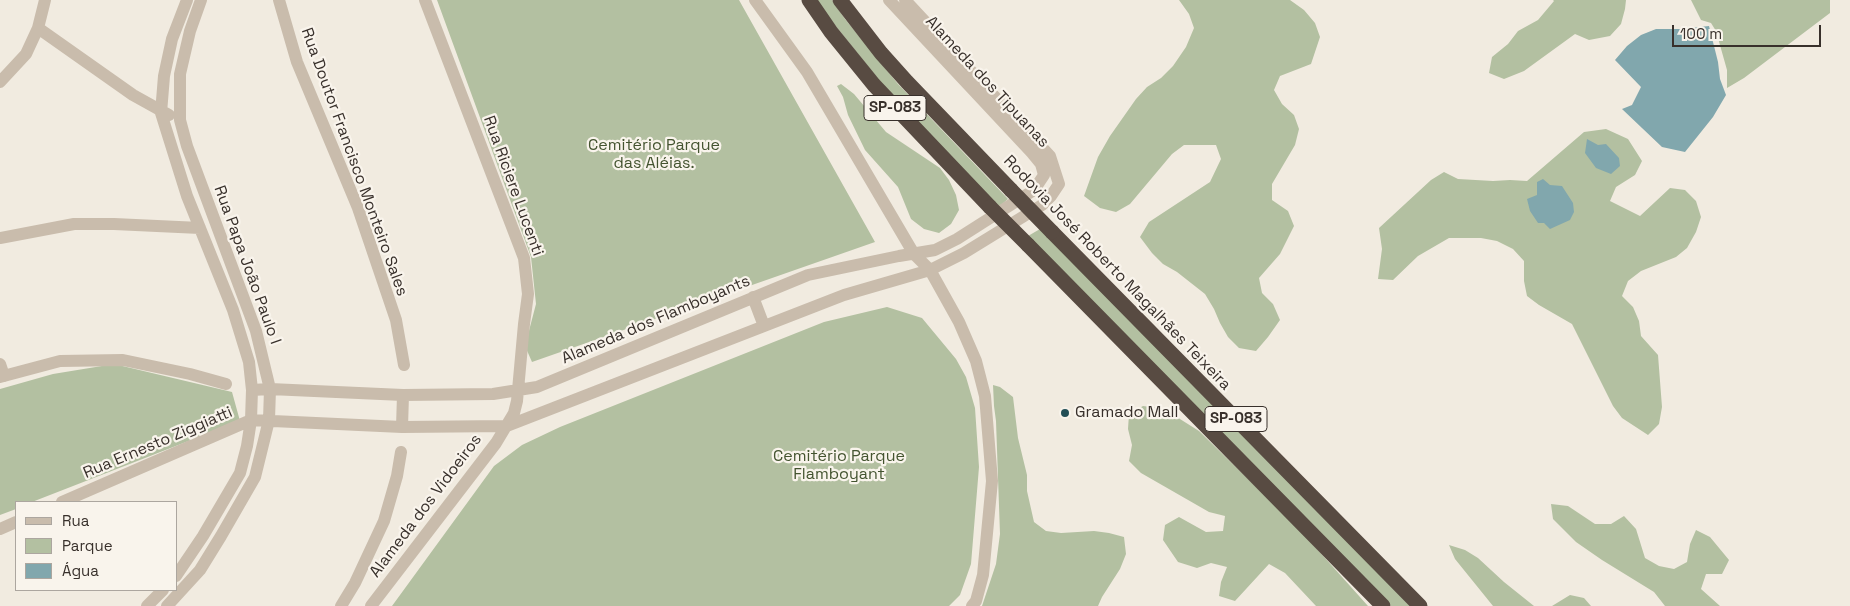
<!DOCTYPE html>
<meta charset="utf-8">
<style>
body{margin:0}
#map{position:relative;width:1850px;height:606px;overflow:hidden;background:#f1ebe0;font-family:"Space Grotesk",sans-serif}
canvas{display:block}
.legend{position:absolute;left:15px;top:501px;width:162px;height:90px;box-sizing:border-box;background:#f9f4ec;border:1px solid #aca69f;margin:0;padding:6px 9px;list-style:none;font-size:15px;color:#38302b}
.legend li{display:flex;align-items:center;gap:10px;height:25px}
.legend b{width:25px;border:1px solid #aca69f}
.scale{position:absolute;left:1672px;top:25px;width:149px;height:22px;box-sizing:border-box;border:2px solid #38302b;border-top:0;padding-left:6px;font-size:15px;line-height:18px;white-space:nowrap;color:#38302b;-webkit-text-stroke:4px #f9f4ec;paint-order:stroke}
</style>
<div id="map">
<canvas width="1850" height="606"></canvas>
<ul class="legend">
<li><b style="height:6px;background:#c9bcac"></b>Rua</li>
<li><b style="height:14px;background:#b3c0a1"></b>Parque</li>
<li><b style="height:14px;background:#81a7ad"></b>Água</li>
</ul>
<div class="scale">100 m</div>
</div>
<script>
const c = document.querySelector('canvas').getContext('2d');
c.lineJoin = 'round';
function fill(path, color) { c.fillStyle = color; c.fill(path, 'evenodd'); }
const toPath = rows => new Path2D(rows.map(r => 'M' + r).join(''));
function stroke(path, color, width, dash) { c.strokeStyle = color; c.lineWidth = width; c.lineCap = dash ? 'butt' : 'round'; c.setLineDash(dash || []); c.stroke(path); }
function write(font, color, halo, rows, align = 'center') {
  c.font = font + ' "Space Grotesk",sans-serif'; c.lineWidth = 4.5; c.setLineDash([]); c.textBaseline = 'middle'; c.strokeStyle = halo; c.fillStyle = color; for (const [text, x, y, turn = 0] of rows) {
    c.save(); c.translate(x, y); c.rotate((+turn || 0) * Math.PI / 180); c.textAlign = isNaN(turn) ? turn : align; if (halo) c.strokeText(text, 0, 0); c.fillText(text, 0, 0); c.restore();
  }
}
const green = toPath([
 [437,0,739,0,875,242,532,362,525,346,536,304,531,257],
 [815,0,832,0,845,19,898,84,1008,199,999,207,890,94],
 [1179,0,1290,0,1304,10,1315,23,1320,37,1311,64,1280,76,1274,90,1282,104,1294,115,1299,129,1295,145,1272,184,1272,200,1288,211,1294,226,1280,254,1259,278,1262,293,1273,304,1280,320,1268,337,1256,351,1239,348,1228,337,1220,323,1214,309,1205,294,1177,272,1163,264,1152,253,1140,237,1149,222,1210,182,1221,159,1216,145,1184,145,1172,154,1130,204,1116,212,1100,208,1084,196,1098,157,1110,136,1136,99,1147,87,1161,78,1173,66,1186,47,1194,28,1189,14],
 [1553,0,1626,0,1625,9,1621,24,1610,36,1589,40,1575,34,1524,71,1504,79,1489,73,1492,57,1508,44,1518,31,1538,20,1554,1],
 [1691,0,1830,0,1830,13,1744,78,1727,88,1727,70,1716,31,1711,23,1701,20],
 [841,84,854,94,886,132,940,168,949,180,956,195,959,210,951,224,939,233,924,229,911,219,898,187,865,150,848,115,843,97,837,86],
 [1606,129,1628,139,1642,161,1635,175,1616,187,1610,201,1640,216,1670,188,1685,190,1696,201,1701,217,1696,232,1687,248,1676,257,1641,271,1628,281,1622,296,1633,307,1639,321,1641,336,1658,355,1662,407,1659,424,1648,435,1622,418,1613,406,1572,324,1539,305,1527,296,1524,281,1524,261,1513,249,1497,241,1481,238,1449,238,1418,256,1393,280,1378,279,1382,249,1379,228,1431,180,1444,172,1458,179,1493,181,1510,180,1527,181,1584,132],
 [1040,229,1412,606,1391,606,1170,381,1028,236],
 [887,307,922,318,956,359,966,377,975,408,979,467,971,564,960,595,949,606,392,606,494,466,522,445,560,427,824,322],
 [114,364,232,392,240,421,32,502,16,502,16,509,0,515,0,389,53,374],
 [993,385,1000,387,1013,397,1018,438,1027,475,1027,491,1034,522,1046,531,1061,533,1094,531,1109,533,1124,537,1126,554,1120,569,1102,597,1098,606,982,606,996,564,1000,534,996,421,994,406],
 [1143,406,1158,408,1172,414,1199,431,1299,529,1368,606,1316,606,1285,573,1269,564,1235,601,1219,596,1221,582,1227,567,1211,563,1197,568,1178,562,1163,540,1165,525,1179,517,1206,532,1223,531,1225,516,1209,512,1141,473,1129,461,1132,445,1128,429,1129,414],
 [1551,504,1568,506,1595,524,1611,524,1624,516,1636,529,1645,558,1659,566,1674,569,1687,562,1690,544,1696,530,1710,537,1729,560,1722,574,1706,574,1701,589,1720,606,1665,606,1654,592,1602,560,1576,542,1553,519],
 [1449,545,1465,550,1478,558,1504,582,1534,606,1493,606,1455,559],
 [1570,595,1584,598,1591,606,1552,606]
]);
const water = toPath([
 [1709,26,1718,62,1720,79,1726,95,1713,117,1685,152,1662,147,1622,109,1632,105,1641,87,1615,60,1627,46,1641,35,1656,29,1681,29],
 [1587,139,1598,145,1606,144,1619,158,1620,166,1611,174,1596,168,1585,153],
 [1543,179,1550,185,1562,186,1573,203,1574,212,1570,220,1550,229,1544,223,1538,223,1530,211,1527,199,1537,195,1537,182]
]);
const minor = toPath([
 [279,0,297,62,358,208,396,320,404,365],
 [755,0,807,72,914,254,930,270,959,322,976,361,985,396,992,481,983,575,976,601,972,606],
 [38,28,133,95,169,115],
 [0,82,26,54,38,28,45,0],
 [0,238,74,224,114,224,200,228],
 [753,297,764,326],
 [0,364,4,376],
 [0,377,60,361,123,360,190,374,226,384],
 [252,390,270,389,403,395,493,394,537,387,808,275,899,256,935,250,957,239,1034,190,1044,175,1041,164,1032,153,889,0],
 [402,427,403,395],
 [62,502,251,420,402,427,507,426,844,295,930,270,964,253,1042,205,1051,196,1059,184,1050,156,905,0],
 [0,529,16,522],
 [176,576,203,536,240,473,247,446,251,420,252,390,249,362,233,310,187,196,161,113,164,76,172,39,187,0],
 [147,606,163,590],
 [167,606,200,570,221,536,255,477,269,420,270,389,256,331,187,146,180,120,180,74,190,31,201,0],
 [341,606,355,583,384,521,397,476,401,452],
 [371,606,496,443,514,413,517,401,524,324,528,294,524,258,425,0]
]);
const highway = toPath([
 [809,0,831,32,874,85,990,207],
 [840,0,881,53,907,82,1011,190],
 [1052,232,1420,606],
 [1028,245,1383,606]
]);
const highwayBridge = toPath([
 [1011,190,1052,232],
 [990,207,1028,245]
]);
const markers = [
 [1065,413,5,"#234f56"]
];
const shields = [
 [895,108,62],
 [1236,419,62]
];
const shieldNames = [
 ["SP-083",895,108],
 ["SP-083",1236,419]
];
const streetNames = [
 ["Alameda dos Tipuanas",987,82,47],
 ["Rua Doutor Francisco Monteiro Sales",354,162,70],
 ["Rua Riciere Lucenti",513,186,70],
 ["Rua Papa João Paulo I",247,265,70],
 ["Rodovia José Roberto Magalhães Teixeira",1117,273,46],
 ["Alameda dos Flamboyants",656,320,-23],
 ["Rua Ernesto Ziggiatti",158,443,-23],
 ["Alameda dos Vidoeiros",426,506,-53]
];
const parkNames = [
 ["Cemitério Parque",654,146],
 ["das Aléias.",654,164],
 ["Cemitério Parque",839,457],
 ["Flamboyant",839,475]
];
const poiNames = [
 ["Gramado Mall",1075,413]
];
fill(green, '#b3c0a1');
fill(water, '#81a7ad');
stroke(minor, '#c9bcac', 12);
stroke(highway, '#584b42', 15);
stroke(highwayBridge, '#584b42', 15);
for (const [x, y, r, color] of markers) { const dot = new Path2D(); dot.arc(x, y, r, 0, 2 * Math.PI); c.fillStyle = color; c.fill(dot); stroke(dot, '#f9f4ec', 2); }
for (const [x, y, w] of shields) { const box = new Path2D(); box.roundRect(x - w / 2, y - 12.5, w, 25, 4); c.fillStyle = '#f9f4ec'; c.fill(box); stroke(box, '#38302b', 1); }
write('bold 15px', '#38302b', null, shieldNames);
write('16px', '#38302b', '#f9f4ec', streetNames);
write('16px', '#445430', '#f9f4ec', parkNames);
write('16px', '#38302b', '#f9f4ec', poiNames, 'left');
</script>
